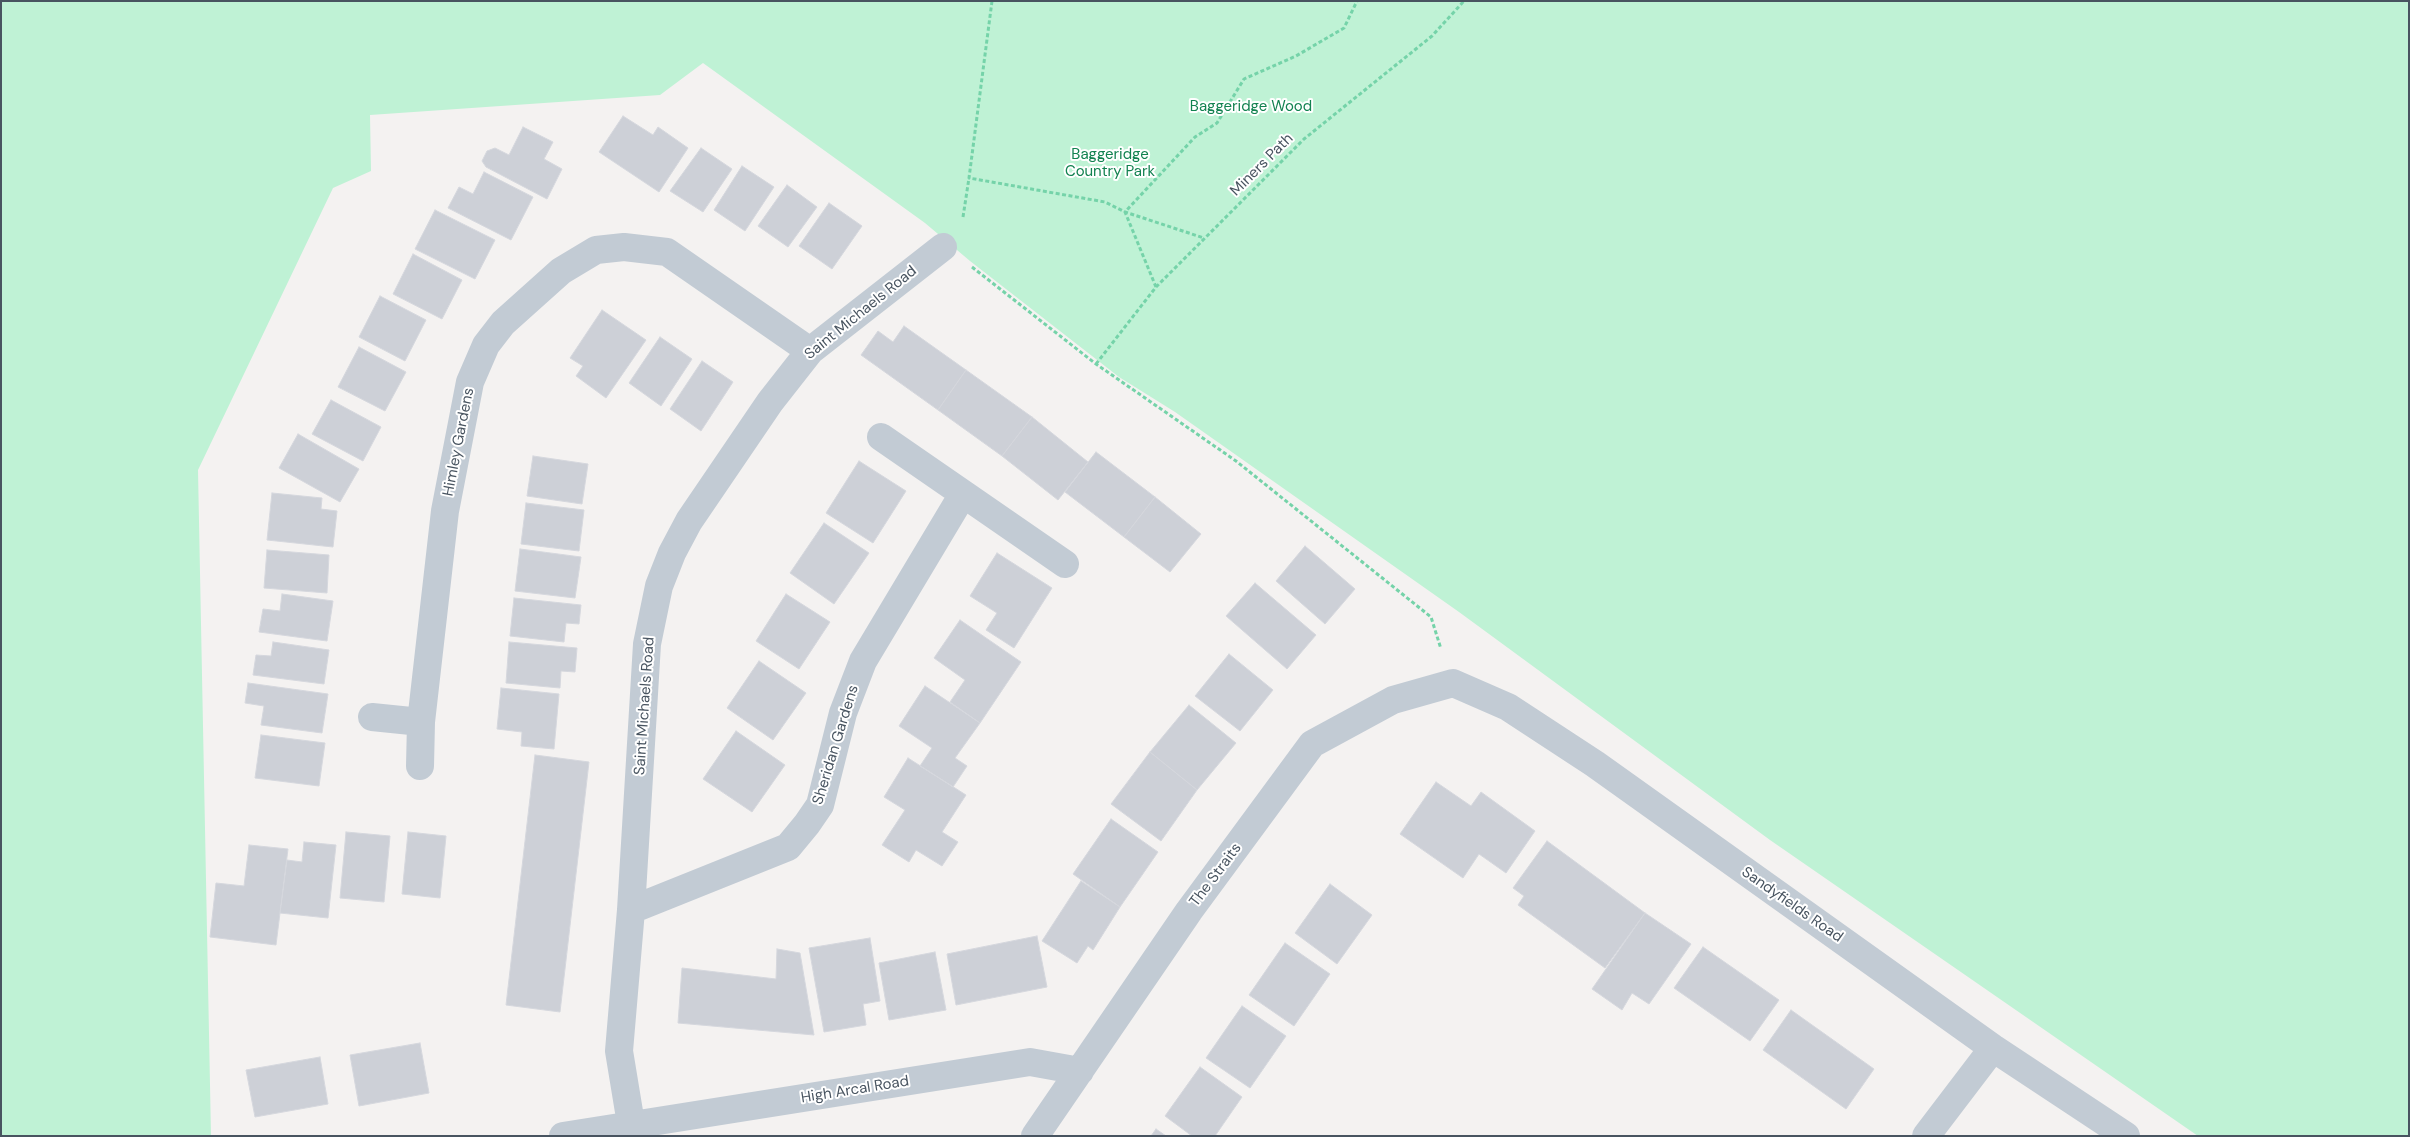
<!DOCTYPE html>
<style>
body{margin:0}
#map{position:relative;width:2410px;height:1137px;overflow:hidden;background:#f4f2f1;font-family:"DM Sans",sans-serif}
canvas{display:block}
.frame{position:absolute;inset:0;border:2px solid #485460;pointer-events:none}
</style>
<div id="map">
<canvas width="2410" height="1137"></canvas>
<div class="frame"></div>
</div>
<script>
const c = document.querySelector('canvas').getContext('2d');
c.lineJoin = 'round';
function fill(path, color) { c.fillStyle = color; c.fill(path, 'evenodd'); }
const toPath = rows => new Path2D(rows.map(r => 'M' + r).join(''));
function stroke(path, color, width, dash) { c.strokeStyle = color; c.lineWidth = width; c.lineCap = dash ? 'butt' : 'round'; c.setLineDash(dash || []); c.stroke(path); }
function write(font, color, halo, rows, align = 'center') {
  c.font = font + ' "DM Sans",sans-serif'; c.lineWidth = 4; c.setLineDash([]); c.textBaseline = 'middle'; c.strokeStyle = halo; c.fillStyle = color; for (const [text, x, y, turn = 0] of rows) {
    c.save(); c.translate(x, y); c.rotate((+turn || 0) * Math.PI / 180); c.textAlign = isNaN(turn) ? turn : align; if (halo) c.strokeText(text, 0, 0); c.fillText(text, 0, 0); c.restore();
  }
}
const green = toPath([
 [1,1,2409,1,2409,1136,2198,1136,1770,840,1459,612,1175,412,1119,377,970,261,925,223,703,63,660,95,370,115,371,171,333,188,198,470,211,1136,1,1136]
]);
const building = toPath([
 [623,116,653,135,658,127,688,148,659,192,599,152,623,116],
 [523,127,553,142,544,159,562,169,547,199,486,167,482,161,487,151,495,148,509,155,523,127],
 [701,148,732,169,703,212,670,191,701,148],
 [742,166,774,187,745,231,714,210,742,166],
 [484,172,533,197,511,240,448,208,459,187,473,194,484,172],
 [787,185,817,207,788,247,758,226,787,185],
 [829,203,862,226,832,269,799,246,829,203],
 [435,210,495,240,475,279,415,249,435,210],
 [413,254,462,280,442,319,393,294,413,254],
 [380,296,426,320,405,361,359,337,380,296],
 [602,310,646,340,606,398,576,376,583,366,570,358,602,310],
 [904,326,966,370,938,410,861,355,878,331,893,342,904,326],
 [660,337,692,359,661,406,629,383,660,337],
 [359,347,406,372,385,411,338,387,359,347],
 [702,361,733,382,701,431,670,409,702,361],
 [966,370,1032,417,1002,456,938,410,966,370],
 [331,400,381,427,363,461,312,434,331,400],
 [1032,417,1088,462,1058,500,1002,456,1032,417],
 [298,434,359,469,340,502,279,468,298,434],
 [1096,452,1155,497,1124,537,1065,492,1096,452],
 [533,456,588,464,582,504,527,496,533,456],
 [859,461,906,491,873,543,826,513,859,461],
 [272,493,322,498,321,509,337,511,333,547,267,540,272,493],
 [1155,497,1201,534,1170,572,1124,537,1155,497],
 [526,503,584,510,579,551,521,544,526,503],
 [824,523,869,553,834,604,790,573,824,523],
 [1305,546,1355,589,1325,624,1276,581,1305,546],
 [520,549,581,557,575,598,515,591,520,549],
 [267,550,329,555,327,593,264,588,267,550],
 [997,553,1052,588,1014,648,986,630,997,613,970,596,997,553],
 [1255,583,1316,635,1287,669,1226,616,1255,583],
 [282,594,333,601,327,641,259,632,263,609,280,611,282,594],
 [786,594,830,622,799,669,756,641,786,594],
 [514,598,581,605,579,624,566,623,564,642,510,636,514,598],
 [960,620,1021,662,980,723,950,702,965,680,934,658,960,620],
 [273,642,329,650,324,684,253,675,256,655,271,656,273,642],
 [509,642,577,648,575,672,561,671,560,688,506,683,509,642],
 [1229,654,1273,690,1240,731,1195,696,1229,654],
 [759,661,806,693,773,740,727,708,759,661],
 [248,683,328,694,322,733,261,725,264,706,245,703,248,683],
 [925,686,980,723,955,758,967,766,953,787,920,766,932,748,899,726,925,686],
 [501,688,559,694,554,749,521,746,522,732,497,729,501,688],
 [1189,705,1236,743,1197,790,1150,752,1189,705],
 [736,731,785,765,752,812,703,779,736,731],
 [261,735,325,743,319,786,255,778,261,735],
 [1150,752,1197,790,1161,841,1111,804,1150,752],
 [535,755,589,762,560,1012,506,1005,535,755],
 [908,758,966,795,942,832,958,842,942,866,916,850,909,862,882,845,905,810,884,797,908,758],
 [1436,782,1471,806,1481,792,1535,831,1506,873,1479,854,1463,878,1400,834,1436,782],
 [1111,819,1158,852,1120,907,1073,874,1111,819],
 [346,832,390,836,384,902,340,898,346,832],
 [408,832,446,836,440,898,402,894,408,832],
 [1547,841,1645,913,1605,968,1518,905,1524,896,1513,888,1547,841],
 [304,842,336,845,328,918,280,913,287,860,302,862,304,842],
 [249,845,288,849,276,945,210,937,216,883,244,886,249,845],
 [1081,881,1120,907,1093,950,1088,946,1077,963,1042,941,1081,881],
 [1330,884,1372,915,1337,964,1295,933,1330,884],
 [1645,913,1691,944,1649,1004,1632,993,1622,1010,1592,989,1645,913],
 [1037,936,1047,987,956,1005,947,954,1037,936],
 [870,938,880,1001,863,1004,866,1025,824,1032,809,948,870,938],
 [1285,943,1330,974,1294,1026,1249,995,1285,943],
 [1703,947,1779,1000,1750,1041,1674,988,1703,947],
 [777,949,800,953,814,1035,678,1023,682,968,776,979,777,949],
 [935,952,946,1010,889,1020,879,963,935,952],
 [1242,1006,1286,1036,1250,1088,1206,1058,1242,1006],
 [1791,1010,1874,1069,1846,1109,1763,1050,1791,1010],
 [420,1043,429,1093,359,1106,350,1055,420,1043],
 [320,1057,328,1104,255,1117,246,1070,320,1057],
 [1200,1067,1242,1097,1215,1136,1192,1136,1165,1116,1200,1067],
 [1156,1129,1166,1136,1151,1136,1156,1129]
]);
const path = toPath([
 [992,1,969,178,1105,202,1125,212,1204,238],
 [963,217,969,178],
 [972,267,1096,364,1236,461,1431,617,1441,649],
 [1156,287,1125,212,1195,137,1217,123,1244,79,1296,56,1344,28,1357,1],
 [1096,364,1156,287,1304,139,1432,36,1464,1]
]);
const minor = toPath([
 [881,437,1065,564],
 [372,717,421,722],
 [420,766,421,722,445,511,470,382,486,345,503,323,561,271,596,250,624,247,667,252,810,351],
 [631,910,788,847,807,824,820,805,843,713,863,661,963,494],
 [563,1136,1030,1062,1080,1071],
 [633,1136,619,1051,631,910,647,644,659,586,672,553,689,521,770,402,810,351,943,247],
 [1035,1136,1189,911,1312,744,1393,700,1453,683,1508,707,1595,764,1993,1048,2126,1136],
 [1926,1136,1993,1048]
]);
const parkNames = [
 ["Baggeridge Wood",1251,107],
 ["Baggeridge",1110,155],
 ["Country Park",1110,172]
];
const streetNames = [
 ["Miners Path",1262,165,-45],
 ["Saint Michaels Road",861,313,-39],
 ["Himley Gardens",459,442,-79],
 ["Saint Michaels Road",645,706,-86],
 ["Sheridan Gardens",836,745,-73],
 ["The Straits",1216,875,-53],
 ["Sandyfields Road",1792,905,35],
 ["High Arcal Road",855,1090,-9]
];
fill(green, '#bff2d5');
fill(building, '#cdd0d7');
stroke(building, '#d5d7dd', 1);
stroke(path, '#75d3a9', 3, [4, 2.5]);
stroke(minor, '#c2cbd4', 28);
write('15px', '#128250', '#fff', parkNames);
write('15px', '#485460', '#fff', streetNames);
</script>
